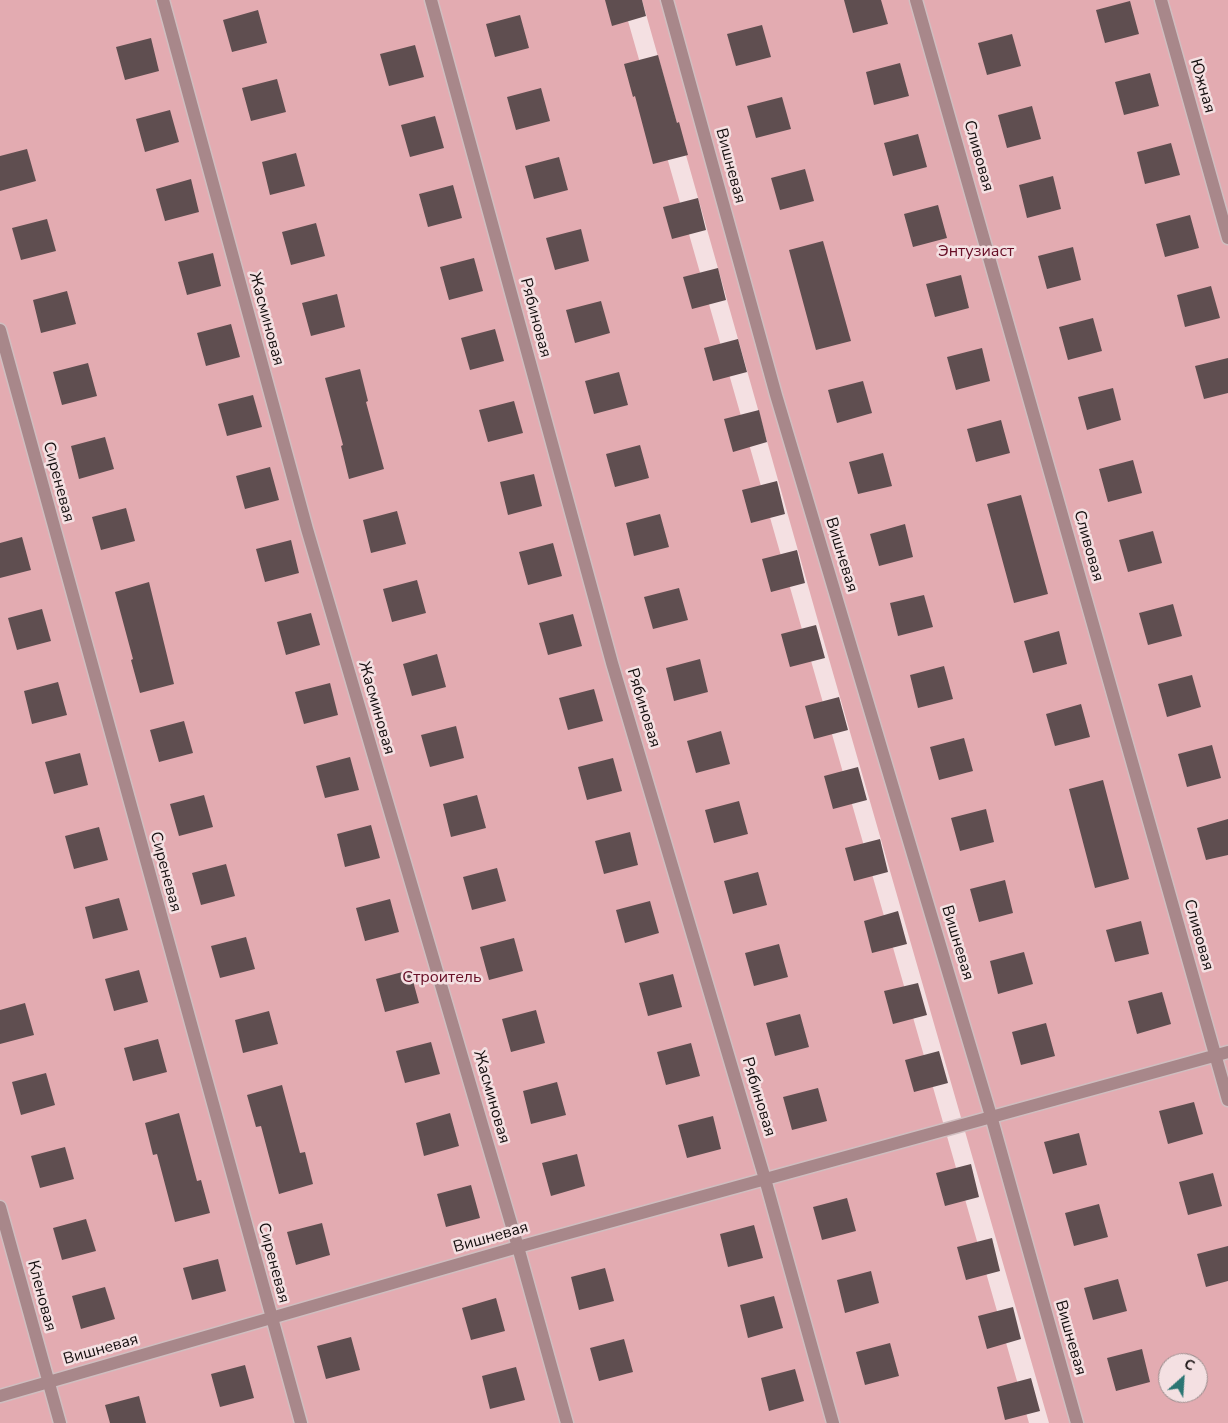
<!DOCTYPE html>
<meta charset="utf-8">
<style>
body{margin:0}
#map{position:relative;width:1228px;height:1423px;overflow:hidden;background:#f4e0e2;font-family:"Nunito Sans",sans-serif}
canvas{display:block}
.north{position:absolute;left:1158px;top:1353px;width:50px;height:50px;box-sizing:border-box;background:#f4e0e2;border:1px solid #9a8c8d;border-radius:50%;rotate:26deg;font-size:14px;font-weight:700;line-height:20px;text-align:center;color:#140e0e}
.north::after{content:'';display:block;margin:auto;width:18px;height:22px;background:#2b7573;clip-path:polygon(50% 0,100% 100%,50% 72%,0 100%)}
</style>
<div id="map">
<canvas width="1228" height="1423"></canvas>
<div class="north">С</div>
</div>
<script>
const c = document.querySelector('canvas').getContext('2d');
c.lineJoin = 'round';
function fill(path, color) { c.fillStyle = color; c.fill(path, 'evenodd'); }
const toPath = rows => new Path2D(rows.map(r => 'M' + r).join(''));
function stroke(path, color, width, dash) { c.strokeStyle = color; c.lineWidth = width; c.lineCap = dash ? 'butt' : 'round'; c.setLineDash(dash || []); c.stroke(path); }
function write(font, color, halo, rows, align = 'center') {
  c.font = font + ' "Nunito Sans",sans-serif'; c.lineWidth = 5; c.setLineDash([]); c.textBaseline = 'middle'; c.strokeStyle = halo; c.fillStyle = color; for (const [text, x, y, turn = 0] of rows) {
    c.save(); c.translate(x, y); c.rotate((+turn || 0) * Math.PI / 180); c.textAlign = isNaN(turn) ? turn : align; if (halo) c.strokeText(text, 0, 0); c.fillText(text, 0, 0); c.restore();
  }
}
const green = toPath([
 [0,0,622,0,1029,1423,0,1423],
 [642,0,1228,0,1228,1423,1049,1423,816,614],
 [1168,1363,1198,1363,1198,1393,1168,1393]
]);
const building = toPath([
 [605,0,642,0,646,16,612,26],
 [844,0,881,0,888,24,853,33],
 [1130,1,1139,34,1105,43,1096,10],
 [258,10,267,43,232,52,223,20],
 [520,15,529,48,495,57,486,24],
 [762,25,771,57,736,66,727,34],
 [1012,34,1021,66,987,75,978,43],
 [151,38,159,71,125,80,116,47],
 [415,45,424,77,389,86,380,54],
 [658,55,677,123,679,122,688,155,653,164,635,96,633,97,624,64],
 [900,63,909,96,874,105,866,72],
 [1150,73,1159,106,1124,115,1115,82],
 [277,79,286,112,251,121,242,88],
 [541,88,550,121,516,130,507,97],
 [782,97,791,129,756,138,747,106],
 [1032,106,1041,139,1007,148,998,115],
 [170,110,179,142,145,152,136,119],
 [435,116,444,148,410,157,401,125],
 [918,134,927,167,893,176,884,143],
 [1171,143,1180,175,1145,184,1137,152],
 [27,149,36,181,0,191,0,156],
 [296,153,305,186,270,195,262,162],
 [559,157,568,190,534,199,525,166],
 [805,169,814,201,780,210,771,178],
 [1053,176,1061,209,1027,218,1019,185],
 [191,179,199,212,165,221,156,189],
 [453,185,462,218,428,227,419,194],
 [698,198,706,230,672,239,663,207],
 [938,205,947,238,913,247,904,214],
 [1190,215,1199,248,1165,257,1156,224],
 [47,219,56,251,21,260,12,228],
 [316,223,325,256,291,265,282,232],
 [581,229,589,261,555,270,546,238],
 [823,241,851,341,816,350,789,250],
 [1073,247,1081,280,1047,289,1038,256],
 [213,253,221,286,187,295,178,262],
 [474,258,483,291,449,300,440,267],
 [718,268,726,300,692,309,683,277],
 [961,275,969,308,935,317,926,284],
 [1211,286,1220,318,1185,327,1177,295],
 [67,291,76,324,41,333,33,300],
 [337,294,345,327,311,336,302,303],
 [601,301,610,333,575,343,566,310],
 [1093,318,1102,351,1068,360,1059,327],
 [231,324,240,357,206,366,197,333],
 [495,329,504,361,470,370,461,338],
 [738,339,747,372,713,381,704,348],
 [982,348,990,381,956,390,947,357],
 [1228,358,1228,393,1204,399,1195,366],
 [88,363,97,396,62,405,53,372],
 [360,369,368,401,366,402,384,469,349,479,341,446,343,445,325,378],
 [619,372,628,405,594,414,585,381],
 [863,381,872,413,837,423,828,390],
 [1113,388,1121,420,1087,430,1078,397],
 [253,395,262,427,227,436,218,404],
 [514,401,523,433,488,442,479,410],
 [759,410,767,442,733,452,724,419],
 [1001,420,1010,453,976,462,967,429],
 [105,437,114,469,79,479,71,446],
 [640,445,649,478,615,487,606,454],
 [883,453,892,486,858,494,849,462],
 [1133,460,1142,493,1108,502,1099,469],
 [270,467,279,500,245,509,236,476],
 [534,474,542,506,508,515,500,482],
 [777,481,785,514,751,523,742,490],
 [1021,495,1048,594,1014,603,987,504],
 [126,508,135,541,101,550,92,517],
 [397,511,406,544,371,553,363,520],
 [660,514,669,547,634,556,626,523],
 [905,524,913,557,879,566,870,534],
 [1153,531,1162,563,1128,572,1119,540],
 [22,537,31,570,0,578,0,543],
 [291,540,299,573,265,582,256,549],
 [553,543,562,576,528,585,519,552],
 [797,550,805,583,771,592,762,559],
 [417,580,426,613,392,622,383,589],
 [149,582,174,684,140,693,131,660,133,659,115,592],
 [679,588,688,620,653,629,644,597],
 [924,595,933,627,898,636,890,603],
 [1173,604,1182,636,1148,645,1139,613],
 [42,609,51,641,17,650,8,618],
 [311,613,320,645,286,655,277,622],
 [573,614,582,646,548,655,539,623],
 [816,625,825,658,790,667,781,634],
 [1059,631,1067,664,1033,673,1024,641],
 [437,654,446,687,412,696,403,664],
 [700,659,708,692,674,701,666,668],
 [944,666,953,699,918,708,910,675],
 [1192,675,1201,707,1167,717,1158,684],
 [58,682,67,715,32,724,24,691],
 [330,683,338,715,304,724,295,692],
 [594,689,603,721,568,730,559,698],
 [839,697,848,730,814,739,805,706],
 [1081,704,1090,737,1055,746,1046,714],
 [184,721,193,753,159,762,150,730],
 [456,726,464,758,430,767,421,735],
 [721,731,730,764,696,773,687,741],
 [964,738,973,771,939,780,930,747],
 [1212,745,1221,778,1187,787,1178,754],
 [80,753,88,785,54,794,45,762],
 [350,757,359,790,325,798,316,766],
 [613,758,622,791,587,800,578,767],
 [858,767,867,800,833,809,824,776],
 [1103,780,1129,879,1095,888,1069,789],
 [204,795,213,827,179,836,170,804],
 [477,795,486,828,451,837,443,804],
 [739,801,748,834,714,843,705,810],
 [986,809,994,842,960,851,951,818],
 [1228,819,1228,855,1206,860,1197,828],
 [371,825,380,858,345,867,337,834],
 [99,827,108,860,74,869,65,836],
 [630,832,638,865,604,874,595,841],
 [880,839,888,872,854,881,845,848],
 [226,864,235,896,201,905,192,873],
 [497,868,506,901,472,910,463,877],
 [758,872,767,905,733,914,724,881],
 [1005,880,1013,913,979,922,970,889],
 [119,898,128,930,93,939,85,907],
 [390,899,399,932,365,941,356,908],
 [650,901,659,933,625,943,616,910],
 [898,911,907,944,872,953,864,921],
 [1141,921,1149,954,1115,962,1106,930],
 [246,937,255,969,220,978,211,946],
 [514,938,523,971,489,980,480,947],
 [779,944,788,977,754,986,745,953],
 [1024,952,1033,984,998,994,990,961],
 [139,970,148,1002,114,1011,105,979],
 [410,970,419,1003,385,1012,376,979],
 [673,974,682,1007,648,1016,639,983],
 [918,983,927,1015,893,1024,884,991],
 [1162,992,1171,1024,1137,1034,1128,1001],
 [25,1003,34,1035,0,1044,0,1010],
 [536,1010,545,1043,511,1052,502,1019],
 [269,1011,278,1044,243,1053,235,1020],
 [800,1014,809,1047,775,1056,766,1023],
 [1046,1023,1055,1056,1021,1065,1012,1032],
 [158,1039,167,1072,133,1081,124,1048],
 [431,1042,440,1074,405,1083,396,1051],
 [691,1043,700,1076,666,1085,657,1052],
 [939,1051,948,1083,914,1092,905,1060],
 [46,1073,55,1105,21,1115,12,1082],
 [557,1082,566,1115,531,1124,523,1091],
 [282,1085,300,1153,305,1152,313,1184,279,1194,261,1126,256,1127,247,1095],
 [818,1088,827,1121,792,1130,783,1097],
 [1194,1102,1203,1134,1168,1144,1159,1111],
 [179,1113,197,1181,201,1180,210,1213,175,1222,157,1154,153,1155,145,1123],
 [450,1113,459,1146,424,1156,416,1123],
 [713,1116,721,1149,687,1158,678,1125],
 [1079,1133,1087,1165,1053,1174,1044,1142],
 [65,1147,74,1179,40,1188,31,1156],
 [577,1154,585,1186,551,1196,542,1163],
 [971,1164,979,1197,945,1206,936,1173],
 [1213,1173,1222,1206,1188,1215,1179,1182],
 [471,1185,480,1218,446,1227,437,1194],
 [847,1198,856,1231,822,1240,813,1207],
 [1099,1204,1108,1237,1074,1246,1065,1213],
 [86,1219,96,1251,62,1260,53,1228],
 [322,1223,330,1255,296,1265,287,1232],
 [754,1225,763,1258,728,1267,720,1234],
 [992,1238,1000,1271,966,1280,957,1247],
 [1228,1246,1228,1281,1206,1287,1197,1254],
 [218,1259,226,1291,192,1300,183,1268],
 [605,1268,614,1301,579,1310,571,1277],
 [871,1271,879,1303,845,1313,837,1280],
 [1118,1279,1127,1311,1093,1320,1084,1288],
 [105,1287,115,1319,81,1329,72,1296],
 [774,1296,783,1328,748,1338,740,1305],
 [496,1298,505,1331,471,1340,462,1308],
 [1013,1307,1021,1339,987,1349,978,1316],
 [351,1337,360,1370,326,1379,317,1346],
 [624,1339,633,1372,599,1381,590,1348],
 [890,1343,899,1376,865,1385,856,1352],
 [1142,1349,1150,1382,1116,1391,1107,1358],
 [245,1365,254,1398,220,1407,211,1374],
 [516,1367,525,1400,490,1409,482,1376],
 [795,1369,804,1401,769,1411,761,1378],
 [1031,1378,1040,1411,1005,1420,997,1387],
 [139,1396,146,1423,110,1423,105,1405]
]);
const minor = toPath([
 [163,0,307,529,518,1247,567,1423],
 [431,0,612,663,765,1179,833,1423],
 [667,0,776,395,991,1116,1077,1423],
 [916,0,1228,1100],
 [1161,0,1228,238],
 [0,330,301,1423],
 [0,1207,60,1423],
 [0,1396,518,1247,1228,1052]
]);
const streetNames = [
 ["Южная",1202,86,74],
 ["Сливовая",978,156,74],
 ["Вишневая",730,166,75],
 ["Рябиновая",535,318,75],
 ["Жасминовая",266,319,75],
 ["Сиреневая",58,482,75],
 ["Сливовая",1088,546,74],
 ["Вишневая",841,555,73],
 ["Жасминовая",376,708,74],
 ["Рябиновая",643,708,73],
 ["Сиреневая",165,872,75],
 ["Сливовая",1198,935,74],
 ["Вишневая",957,943,73],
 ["Жасминовая",491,1097,74],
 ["Рябиновая",758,1097,73],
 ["Вишневая",491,1238,-16],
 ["Сиреневая",273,1263,75],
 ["Кленовая",41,1296,75],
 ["Вишневая",1070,1338,74],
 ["Вишневая",101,1350,-16]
];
const parkNames = [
 ["Энтузиаст",976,252],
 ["Строитель",442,978]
];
fill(green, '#e3abb1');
fill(building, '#5f4e50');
stroke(minor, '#d0bec0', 15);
stroke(minor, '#a8878a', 12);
write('16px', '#140e0e', '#f4e0e2', streetNames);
write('16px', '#670e26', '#f4e0e2', parkNames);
</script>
